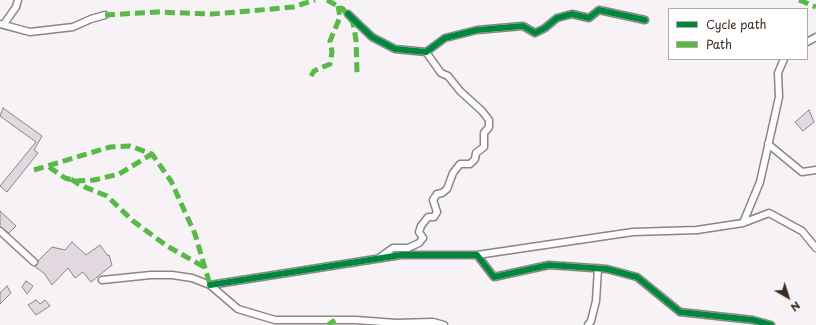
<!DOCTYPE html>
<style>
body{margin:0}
#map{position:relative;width:816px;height:325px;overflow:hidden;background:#f7f2f6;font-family:"Playpen Sans",sans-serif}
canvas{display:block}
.legend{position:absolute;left:668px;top:8px;width:140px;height:52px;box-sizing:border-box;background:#fff;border:1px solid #b1aaa5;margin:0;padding:5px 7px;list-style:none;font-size:12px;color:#3b2a1e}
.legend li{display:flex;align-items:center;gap:8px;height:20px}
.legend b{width:20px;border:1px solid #b1aaa5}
.north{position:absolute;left:768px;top:277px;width:40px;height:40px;-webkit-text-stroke:3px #fff;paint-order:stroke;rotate:141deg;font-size:11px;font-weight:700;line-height:16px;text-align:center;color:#3b2a1e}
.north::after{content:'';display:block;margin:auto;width:14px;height:18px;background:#3b2a1e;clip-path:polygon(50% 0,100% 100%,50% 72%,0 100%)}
</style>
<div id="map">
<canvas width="816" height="325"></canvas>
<ul class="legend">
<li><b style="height:5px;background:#00873e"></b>Cycle path</li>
<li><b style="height:5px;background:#58b947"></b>Path</li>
</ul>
<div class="north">N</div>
</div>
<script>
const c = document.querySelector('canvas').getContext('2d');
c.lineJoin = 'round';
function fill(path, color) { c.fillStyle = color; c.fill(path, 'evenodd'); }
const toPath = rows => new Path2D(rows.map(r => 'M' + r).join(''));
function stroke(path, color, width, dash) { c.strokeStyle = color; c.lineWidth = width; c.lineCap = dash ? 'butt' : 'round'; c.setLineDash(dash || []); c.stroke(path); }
const building = toPath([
 [3,108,42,136,34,150,38,153,7,192,0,186,36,142,0,116,3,108],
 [809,110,814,122,803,131,795,122,809,110],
 [0,211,16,226,9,233,0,227,0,211],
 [72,242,86,255,100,245,108,256,109,255,112,265,91,282,83,272,75,278,68,268,52,285,44,273,34,266,37,265,38,261,52,247,65,250,72,242],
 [26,281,33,286,27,294,22,287,26,281],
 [7,286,11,293,0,304,0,293,7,286],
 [36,300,40,304,45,300,50,306,36,315,28,305,36,300]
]);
const minor = toPath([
 [348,14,372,37,395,49,426,52,445,38,477,30,523,26,535,33,545,28,557,18,572,14,589,18,599,10,645,20],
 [0,24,30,32,73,27,91,19,105,15],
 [4,24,16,7,18,0],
 [807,42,816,37],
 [768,144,802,172,816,170],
 [743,223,760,182,779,97,778,73,784,59],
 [0,231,34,262],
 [477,255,633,232,697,230,743,223,769,213,802,231,816,248],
 [379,258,393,248,408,248,419,243,423,238,419,232,421,226,428,217,434,217,437,212,433,200,437,194,442,193,447,189,453,173,460,164,470,164,475,159,476,153,484,147,484,133,489,127,489,120,482,111,460,91,448,76,441,73,426,52],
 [102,280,151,275,172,275,192,278,210,285,238,309,275,320,356,320,396,323,433,322,444,325],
 [210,285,401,255,477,255,494,277,549,265,607,269,637,277,680,312,753,320,771,325],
 [588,325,591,321,596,301,598,268]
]);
const quiet = toPath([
 [327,0,343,9,353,23,356,40,357,73],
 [799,0,816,7],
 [105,15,157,12,212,14,250,11,293,7,315,0],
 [311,76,314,71,330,64,332,52,330,41,340,17,338,6],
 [49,167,65,178,76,181,94,180,119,174,152,154],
 [34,170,110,147,130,146,152,154,171,181,195,234,210,285],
 [71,179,80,185,107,196,133,221,167,246,206,268],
 [328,325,335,320]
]);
const cycleway = toPath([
 [348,14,372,37,395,49,426,52,445,38,477,30,523,26,535,33,545,28,557,18,572,14,589,18,599,10,645,20],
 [210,285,401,255,477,255,494,277,549,265,607,269,637,277,680,312,753,320,771,325]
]);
fill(building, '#e2d8e0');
stroke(building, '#8b8584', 1);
stroke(minor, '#8b8584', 9);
stroke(minor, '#fefdfe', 6);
stroke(quiet, '#58b947', 5, [10, 5]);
stroke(cycleway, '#00873e', 6);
</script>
